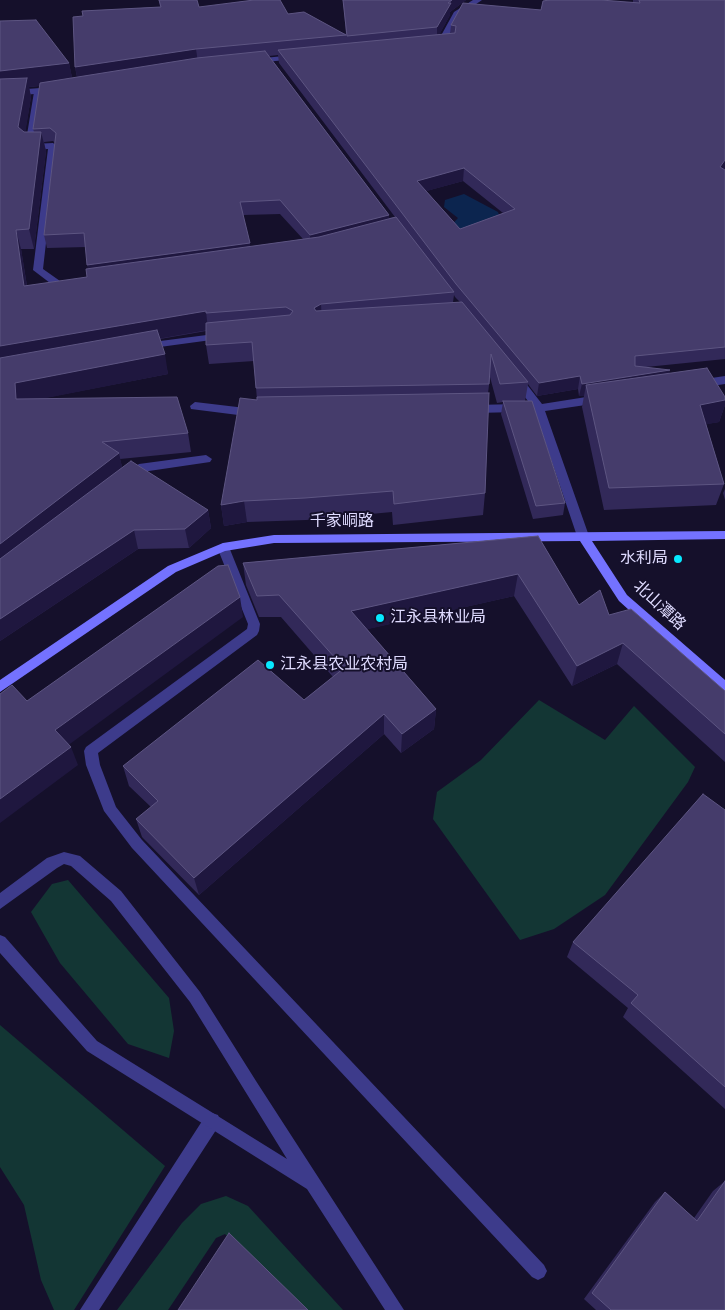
<!DOCTYPE html>
<meta charset="utf-8">
<style>
body{margin:0}
canvas{display:block;background:#15102b}
</style>
<canvas width="725" height="1310"></canvas>
<script>
const c = document.querySelector('canvas').getContext('2d');
c.lineJoin = 'round';
function fill(path, color) { c.fillStyle = color; c.fill(path, 'evenodd'); }
const toPath = rows => new Path2D(rows.map(r => 'M' + r).join(''));
function stroke(path, color, width, dash) { c.strokeStyle = color; c.lineWidth = width; c.lineCap = dash ? 'butt' : 'round'; c.setLineDash(dash || []); c.stroke(path); }
function write(font, color, halo, rows, align = 'center') {
  c.font = font + ' "Sofia Sans Condensed","Noto Sans SC",sans-serif'; c.lineWidth = 4; c.setLineDash([]); c.textBaseline = 'middle'; c.strokeStyle = halo; c.fillStyle = color; for (const [text, x, y, turn = 0] of rows) {
    c.save(); c.translate(x, y); c.rotate((+turn || 0) * Math.PI / 180); c.textAlign = isNaN(turn) ? turn : align; if (halo) c.strokeText(text, 0, 0); c.fillText(text, 0, 0); c.restore();
  }
}
const green = toPath([
 [539,700,605,740,634,706,695,767,688,782,605,895,554,929,520,940,433,819,437,792,481,760],
 [68,880,169,998,174,1031,169,1058,128,1044,60,963,31,912,52,884],
 [0,1025,165,1166,74,1310,54,1310,41,1280,24,1205,0,1167],
 [226,1196,248,1206,343,1310,304,1310,225,1234,216,1238,168,1310,117,1310,182,1223,201,1204]
]);
const water = toPath([
 [464,194,498,212,500,218,481,235,449,228,458,218,444,207,445,200]
]);
const lane = toPath([
 [38,89,42,92,34,144,53,143,57,146,43,269,60,281,72,284,74,286,69,289,54,286,33,270,48,149,29,150,25,147,34,92,38,89],
 [222,333,226,334,226,338,145,349,140,346,145,343,222,333],
 [517,376,521,377,542,404,599,395,604,399,599,403,545,411,589,536,587,539,579,539,577,536,534,409,512,380,517,376],
 [725,376,725,384,698,388,693,384,698,380,725,376],
 [195,402,254,409,259,413,254,417,191,409,190,406,195,402],
 [519,404,524,408,519,412,474,413,469,409,474,405,519,404],
 [206,455,212,459,210,462,142,472,127,480,121,476,139,464,206,455],
 [223,543,229,547,260,624,259,631,257,635,98,753,100,765,116,807,142,840,544,1265,547,1271,544,1277,538,1280,532,1277,132,848,104,811,86,765,84,751,86,747,247,629,248,624,217,547,223,543],
 [212,1113,218,1115,220,1121,218,1127,99,1310,80,1310,206,1115,212,1113]
]);
const street = toPath([
 [473,0,482,0,460,15,444,45,438,45,437,43,454,12,473,0],
 [294,55,297,55,297,59,254,63,250,61,254,59,294,55],
 [54,87,58,90,57,92,0,97,0,91,54,87],
 [64,852,80,856,121,891,200,992,256,1081,404,1310,385,1310,307,1189,87,1051,0,953,0,935,5,937,97,1041,287,1159,190,1002,111,901,71,866,64,864,57,868,0,909,0,893,47,858,64,852]
]);
const secondary = toPath([
 [725,531,725,539,592,541,627,595,725,680,725,693,720,692,619,601,580,541,274,543,225,551,176,572,0,692,0,680,168,566,223,543,274,535,725,531]
]);
const wall = toPath([
 [159,0,199,7,288,14,346,34,343,0,466,0,450,12,450,15,439,35,450,34,451,25,541,10,633,2,633,0,725,0,725,168,724,169,725,170,725,359,646,367,669,373,725,397,725,405,719,422,706,424,724,484,716,505,604,510,582,407,584,396,579,396,578,389,537,396,528,384,525,401,565,503,563,515,533,519,501,414,503,402,497,403,490,377,488,393,485,493,483,515,393,525,392,512,306,520,247,522,224,526,221,505,257,400,254,361,209,364,206,345,206,331,160,339,168,374,39,399,188,433,191,452,120,459,122,467,208,510,211,528,189,548,138,549,0,641,0,21,69,63,72,78,77,77,75,67,83,16,82,11,160,7],
 [278,55,279,63,395,217,389,218,389,215,269,56],
 [40,86,33,129,34,132,25,132,31,97,29,87],
 [53,141,55,143,44,235,47,248,86,247,88,268,87,277,27,286,21,249,34,249,46,151,44,142],
 [463,181,503,213,460,229,426,191],
 [280,214,303,239,250,247,243,215],
 [454,295,455,297,460,302,453,302],
 [725,489,725,500,723,493],
 [538,536,579,605,609,615,725,691,725,762,617,664,572,686,514,596,367,629,436,709,434,729,401,753,384,734,199,895,142,837,136,819,151,807,129,786,123,766,304,700,333,677,281,617,259,617,246,585,243,563],
 [725,810,725,1109,623,1017,628,1008,567,957,573,942],
 [725,1181,725,1310,596,1310,584,1299,655,1202,665,1192,694,1218,713,1191]
]);
const shadedWall = toPath([
 [452,0,466,0,450,12,450,15,437,39,437,27,448,3],
 [196,49,198,63,78,81,75,67],
 [69,63,73,82,29,87,31,97,23,147,0,91,0,71],
 [41,132,46,151,34,249,29,229],
 [725,160,725,168,716,180,720,167],
 [464,168,463,181,416,194,417,181],
 [389,215,389,228,310,248,310,235],
 [16,230,21,249,30,306,24,286],
 [250,243,251,256,90,278,87,265],
 [321,304,322,323,315,327,314,308],
 [206,311,208,330,0,367,0,346],
 [165,354,168,374,21,403,16,399,15,383],
 [670,370,667,383,586,385,584,396,579,396,582,384],
 [580,376,578,389,537,396,539,383],
 [725,400,725,405,719,422,693,427,700,405],
 [119,453,123,472,0,568,0,544],
 [244,501,247,522,224,526,221,505],
 [208,510,211,528,189,548,185,529],
 [134,530,138,549,0,641,0,619],
 [518,574,514,596,351,633,351,611],
 [240,597,243,617,63,749,55,730],
 [623,643,617,664,572,686,577,666],
 [436,709,434,729,401,753,402,734],
 [384,714,384,734,199,895,194,878],
 [71,747,78,765,0,823,0,799]
]);
const building = toPath([
 [159,0,197,0,199,7,254,0,280,0,288,14,304,12,346,35,196,49,75,67,73,17,83,16,82,11,161,7,159,0],
 [343,0,452,0,448,3,451,3,437,27,347,36,343,0],
 [549,0,601,0,640,3,639,0,725,0,725,160,720,167,725,170,725,347,635,356,635,366,670,370,582,384,580,376,539,383,456,284,278,50,455,33,456,26,451,25,463,3,541,10,543,1,549,0],
 [464,168,515,209,460,229,417,181,464,168],
 [36,20,69,63,0,71,0,21,36,20],
 [265,51,389,215,310,235,280,200,240,202,250,243,87,265,84,233,44,235,56,133,50,128,33,129,40,83,197,58,265,51],
 [27,78,18,127,24,132,41,132,29,229,16,230,24,286,87,277,86,269,319,237,396,217,454,292,321,304,314,308,316,311,462,302,528,382,500,384,491,354,489,384,256,388,252,342,206,345,206,323,290,315,293,311,286,307,206,313,206,311,0,346,0,79,27,78],
 [157,330,165,354,15,383,16,399,177,397,188,433,102,442,119,453,0,544,0,358,157,330],
 [707,368,725,397,725,400,700,405,724,484,609,488,586,385,707,368],
 [489,393,485,493,394,504,393,491,305,498,244,501,221,505,240,398,257,400,257,397,489,393],
 [503,401,532,401,565,503,536,506,503,401],
 [131,461,208,510,185,529,134,530,0,619,0,559,131,461],
 [538,536,579,605,600,590,609,615,631,609,725,691,725,734,623,643,577,666,518,574,351,611,436,709,402,734,384,714,194,878,136,819,158,801,123,766,258,660,304,700,344,668,279,595,257,596,243,563,538,536],
 [228,565,240,597,55,730,71,747,0,799,0,694,12,685,27,701,218,566,228,565],
 [703,794,725,810,725,1087,631,1003,638,995,573,942,703,794],
 [725,1181,725,1310,611,1310,592,1293,665,1192,697,1221,725,1181],
 [229,1233,308,1310,178,1310,229,1233]
]);
const markers = [
 [678,559,5,"#07e9ff"],
 [380,618,5,"#07e9ff"],
 [270,665,5,"#07e9ff"]
];
const streetNames = [
 ["千家峒路",342,522],
 ["北山潭路",659,606,43]
];
const poiNames = [
 ["水利局",668,559,"right"],
 ["江永县林业局",390,618],
 ["江永县农业农村局",280,665]
];
fill(green, '#133634');
fill(water, '#0c254f');
fill(lane, '#3d3b8b');
fill(street, '#3d3b8b');
fill(secondary, '#7472ff');
fill(wall, '#322959');
fill(shadedWall, '#1f173f');
fill(building, '#453c6b');
stroke(building, '#5d5582', 1);
for (const [x, y, r, color] of markers) { const dot = new Path2D(); dot.arc(x, y, r, 0, 2 * Math.PI); c.fillStyle = color; c.fill(dot); stroke(dot, '#15102b', 2); }
write('16px', '#dfdbff', '#15102b', streetNames);
write('16px', '#dfdbff', '#15102b', poiNames, 'left');
</script>
